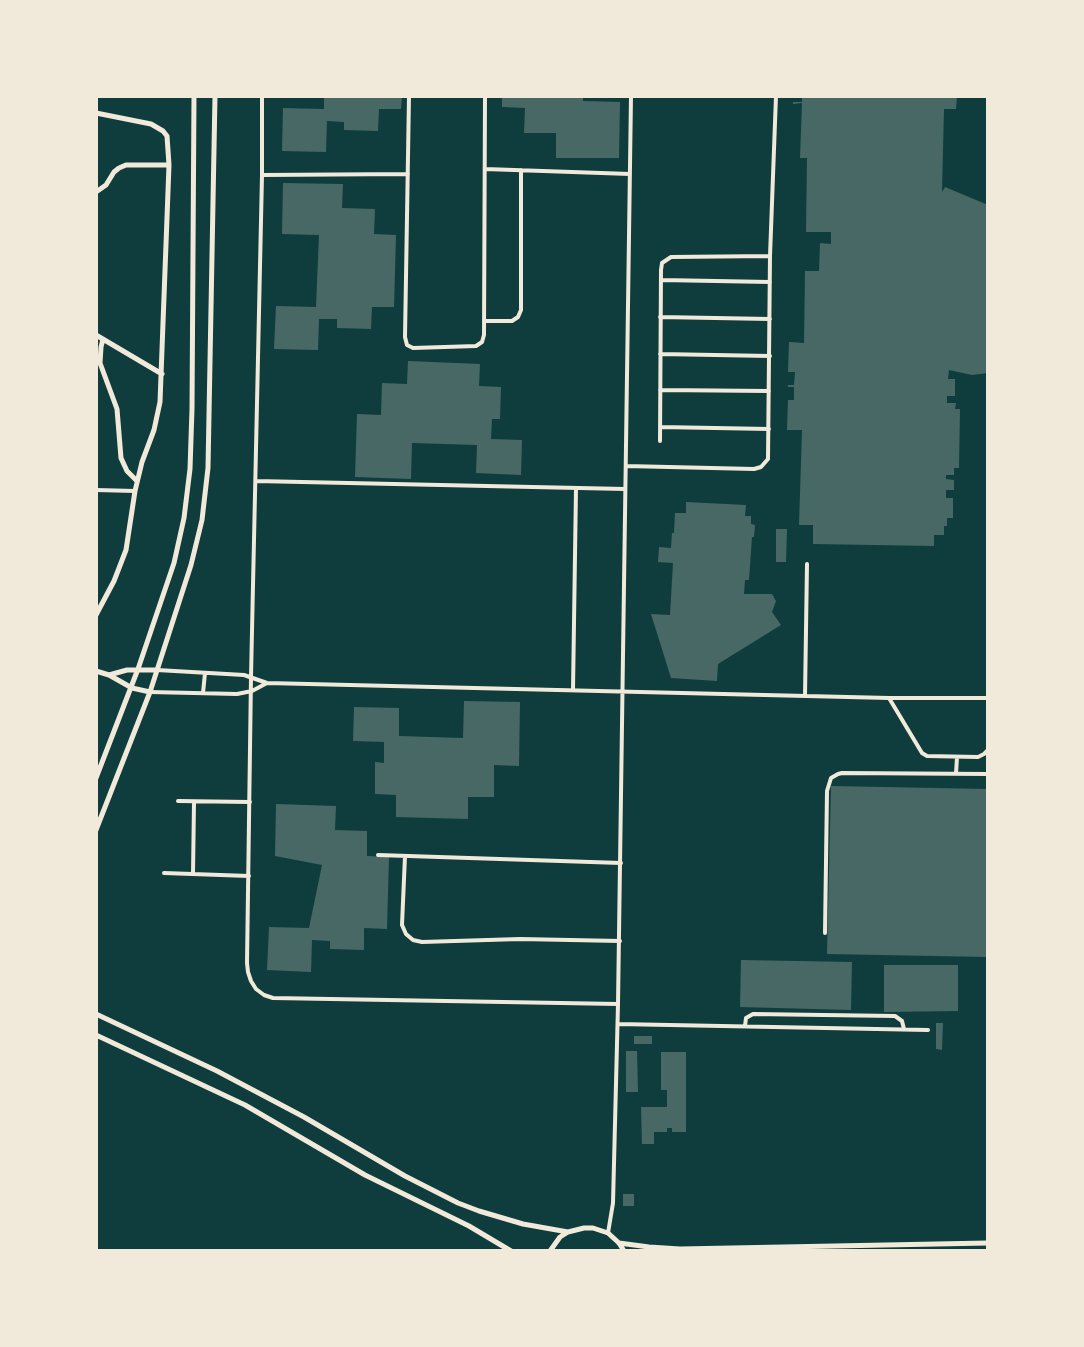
<!DOCTYPE html>
<style>
body{margin:0}
#map{position:relative;width:1084px;height:1347px;overflow:hidden;background:#0f3d3e;font-family:"Open Sans",sans-serif}
canvas{display:block}
.frame{position:absolute;inset:0;border:98px solid #f1e9da;pointer-events:none}
</style>
<div id="map">
<canvas width="1084" height="1347"></canvas>
<div class="frame"></div>
</div>
<script>
const c = document.querySelector('canvas').getContext('2d');
c.lineJoin = 'round';
function fill(path, color) { c.fillStyle = color; c.fill(path, 'evenodd'); }
const toPath = rows => new Path2D(rows.map(r => 'M' + r).join(''));
function stroke(path, color, width, dash) { c.strokeStyle = color; c.lineWidth = width; c.lineCap = dash ? 'butt' : 'round'; c.setLineDash(dash || []); c.stroke(path); }
const building = toPath([
 [324,96,402,96,401,109,379,109,378,131,344,130,344,122,327,121,326,152,282,151,283,108,324,109],
 [502,96,583,96,583,101,620,102,619,158,556,158,556,133,524,133,525,108,502,107],
 [802,96,957,96,956,109,944,109,942,192,945,187,988,205,988,373,972,375,949,370,948,379,955,379,955,396,947,396,947,403,956,403,955,409,960,409,959,468,954,468,954,475,946,475,946,479,954,480,954,490,946,490,946,498,953,498,953,518,947,518,947,526,944,526,944,535,934,535,934,546,813,544,813,525,799,525,802,430,787,430,788,400,794,400,794,387,788,387,788,385,794,385,795,372,788,372,789,342,804,343,805,271,819,271,820,243,831,244,831,232,806,232,807,158,800,158,802,103,793,104,793,102,802,102],
 [283,183,343,184,342,208,375,209,374,234,396,235,394,307,372,307,371,329,337,328,337,319,319,319,318,350,274,349,276,306,316,307,319,235,282,234],
 [408,361,480,364,479,386,501,387,500,419,492,419,491,439,522,440,521,475,476,473,477,445,412,443,411,479,355,477,357,414,381,415,382,383,407,384],
 [686,502,746,505,745,516,751,516,751,524,755,525,754,537,752,537,749,580,745,580,744,594,772,594,776,601,772,612,781,625,718,664,717,681,671,678,651,614,670,615,673,563,658,562,659,547,671,548,672,533,674,533,675,513,686,513],
 [776,529,787,529,786,562,776,562],
 [464,701,520,702,519,766,494,765,494,797,468,797,468,819,396,817,396,795,375,794,375,762,384,763,384,742,353,741,354,707,399,708,399,736,463,738],
 [831,786,988,789,988,957,827,954],
 [276,804,336,806,335,830,367,831,367,856,389,857,387,929,364,928,364,950,330,949,330,941,312,940,311,972,267,970,269,927,309,928,322,865,275,856],
 [741,960,852,962,851,1010,740,1007],
 [884,965,958,965,958,1011,884,1012],
 [936,1023,943,1023,942,1050,936,1049],
 [634,1036,652,1036,652,1044,634,1044],
 [626,1051,637,1051,638,1092,626,1092],
 [661,1052,686,1052,686,1132,672,1132,672,1128,667,1128,667,1132,654,1132,654,1144,642,1144,641,1107,667,1107,667,1090,661,1090],
 [623,1194,634,1194,634,1206,623,1206]
]);
const service = toPath([
 [262,96,262,175,251,677,247,963,248,972,251,981,256,989,264,995,273,998,618,1004],
 [409,96,405,337,407,345,413,348,476,346,482,342,484,335,485,96],
 [485,169,630,174],
 [262,175,408,174],
 [661,280,770,282],
 [660,317,770,319],
 [484,321,512,321,518,317,521,310,521,170],
 [660,354,770,356],
 [660,390,769,391],
 [660,427,769,429],
 [660,441,661,270,662,263,671,257,770,256],
 [626,466,754,469,761,467,768,459,770,256,776,96],
 [256,481,625,489],
 [96,490,135,491],
 [157,670,244,675,267,683,889,698,988,698],
 [573,690,576,488],
 [150,692,237,694,252,691,267,683],
 [203,693,205,673],
 [805,696,807,564],
 [889,698,922,753,927,756,978,757,984,754,988,750],
 [956,774,957,757],
 [178,801,250,802],
 [378,855,621,863],
 [405,856,402,925,406,934,413,940,422,942,520,939,620,941],
 [164,873,249,876],
 [193,874,194,802],
 [825,933,827,791,831,778,838,774,842,773,988,774],
 [618,1024,928,1030],
 [745,1026,746,1018,753,1014,895,1016,902,1021,904,1029],
 [608,1233,613,1203,618,1004,631,96]
]);
const minor = toPath([
 [96,113,151,124,163,131,167,136,169,165,160,402,154,430,142,462,135,491,126,550,114,581,96,615],
 [96,192,106,185,114,172,119,168,126,165,169,165],
 [96,335,162,374],
 [103,339,101,347,100,363,117,409,121,458,127,471,137,481],
 [96,671,109,675,132,688,150,692],
 [109,675,127,670,157,670],
 [96,778,138,669,174,563,184,518,190,469,192,409,194,96],
 [96,830,150,692,191,565,202,520,208,468,215,96],
 [96,1014,217,1071,304,1117,405,1176,458,1203,479,1211,523,1224,568,1232],
 [96,1035,245,1105,365,1175,469,1226,511,1251],
 [619,1243,649,1247,680,1249,988,1243],
 [550,1251,560,1237,568,1232,584,1228,593,1228,608,1233,619,1243,624,1251]
]);
fill(building, '#486865');
stroke(service, '#f1e9da', 4);
stroke(minor, '#f1e9da', 5);
</script>
